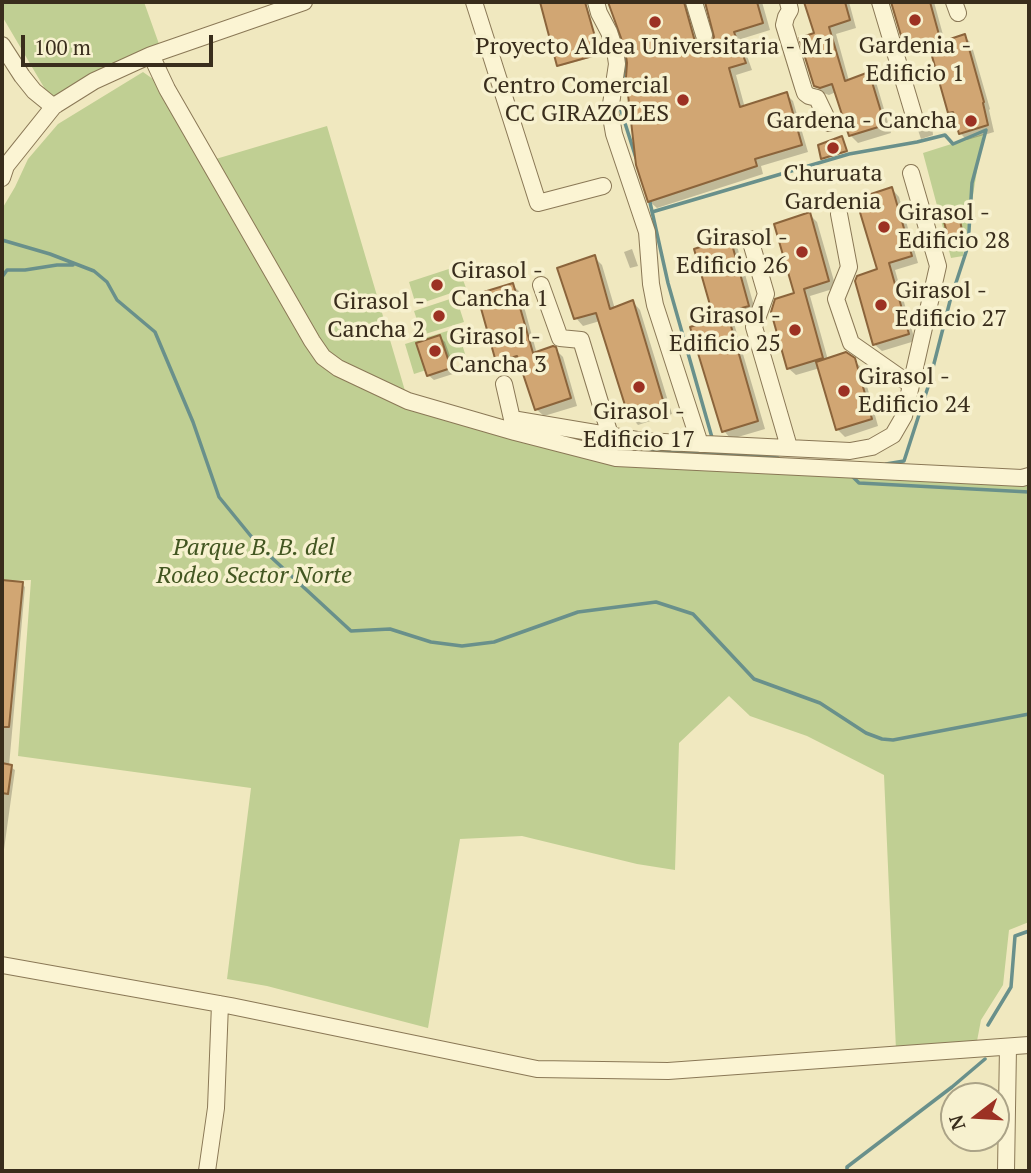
<!DOCTYPE html>
<style>
body{margin:0}
#map{position:relative;width:1031px;height:1173px;overflow:hidden;background:#f0e8bf;font-family:"PT Serif",serif}
canvas{display:block}
.frame{position:absolute;inset:0;border:4px solid #392d1c;pointer-events:none}
.north{position:absolute;left:940px;top:1082px;width:70px;height:70px;box-sizing:border-box;background:#f7f1cf;border:2px solid #aba387;border-radius:50%;rotate:253deg;font-size:19px;font-weight:700;line-height:28px;text-align:center;color:#392d1c}
.north::after{content:'';display:block;margin:auto;width:24px;height:32px;background:#9c3123;clip-path:polygon(50% 0,100% 100%,50% 72%,0 100%)}
.scale{position:absolute;left:21px;top:35px;width:192px;height:32px;box-sizing:border-box;border:4px solid #392d1c;border-top:0;padding-left:9px;font-size:21px;line-height:24px;white-space:nowrap;color:#392d1c;-webkit-text-stroke:5px #f7f1cf;paint-order:stroke}
</style>
<div id="map">
<canvas width="1031" height="1173"></canvas>
<div class="frame"></div>
<div class="north">N</div>
<div class="scale">100 m</div>
</div>
<script>
const c = document.querySelector('canvas').getContext('2d');
c.lineJoin = 'round';
function fill(path, color) { c.fillStyle = color; c.fill(path, 'evenodd'); }
const toPath = rows => new Path2D(rows.map(r => 'M' + r).join(''));
function stroke(path, color, width, dash) { c.strokeStyle = color; c.lineWidth = width; c.lineCap = dash ? 'butt' : 'round'; c.setLineDash(dash || []); c.stroke(path); }
function write(font, color, halo, rows, align = 'center') {
  c.font = font + ' "PT Serif",serif'; c.lineWidth = 7; c.setLineDash([]); c.textBaseline = 'middle'; c.strokeStyle = halo; c.fillStyle = color; for (const [text, x, y, turn = 0] of rows) {
    c.save(); c.translate(x, y); c.rotate((+turn || 0) * Math.PI / 180); c.textAlign = isNaN(turn) ? turn : align; if (halo) c.strokeText(text, 0, 0); c.fillText(text, 0, 0); c.restore();
  }
}
const green = toPath([
 [2,2,144,2,159,44,52,101,2,16],
 [143,72,167,89,209,161,327,126,408,401,626,453,716,463,1029,470,1029,922,1009,930,1003,985,981,1020,977,1041,896,1050,884,775,807,736,750,716,729,696,679,743,675,870,637,864,522,836,460,839,428,1028,267,986,227,979,251,788,18,756,31,580,2,581,2,209,15,187,28,159,58,124],
 [983,134,963,256,951,258,923,153],
 [458,266,466,288,416,305,409,282],
 [456,297,464,322,422,335,414,311],
 [457,328,466,357,414,374,405,344]
]);
const shadow = toPath([
 [542,2,584,2,600,55,560,66],
 [609,2,694,2,691,14,702,47,708,46,716,39,716,32,706,2,762,2,770,30,741,39,752,70,736,75,745,108,786,94,793,101,808,152,761,166,763,174,657,208,649,201,627,46],
 [806,2,849,2,856,28,836,34,849,81,869,74,876,82,891,133,858,143,850,135,836,92,829,95,823,93,815,85,816,34],
 [893,2,934,2,945,42,964,36,971,43,990,109,989,110,994,132,967,140,960,133,956,119,950,113,932,49,914,55,906,48],
 [936,37,937,41,908,49,908,46],
 [932,125,933,135,921,139,918,130],
 [842,138,847,152,824,159,820,146],
 [892,189,899,197,918,263,895,270,915,341,882,351,874,344,879,270],
 [809,214,817,222,836,288,810,296,828,360,853,360,862,368,878,426,845,437,837,429,820,368,796,375,788,368,796,295],
 [729,239,737,246,756,313,733,320,765,429,731,439,724,431,693,328,716,320],
 [632,249,638,266,630,268,624,252],
 [594,257,602,265,615,309,633,302,640,310,672,414,638,425,631,417,600,321,583,326,576,318],
 [512,285,520,292,537,354,555,349,563,357,577,406,544,416,536,409,522,364,505,369,498,361],
 [440,337,445,342,456,373,434,380,428,375],
 [2,582,22,584,25,587,9,766,15,770,2,864]
]);
const stream = toPath([
 [622,81,627,61,624,44],
 [618,101,636,158],
 [649,198,668,283,713,441],
 [652,212,849,154,917,142,945,135,953,144,986,130,972,183,968,246,950,301,928,387,904,461,886,464],
 [2,240,50,254,94,271,107,282,117,300,155,332,193,422,219,497,259,546,351,631,390,629,431,642,462,646,494,642,578,612,656,602,693,614,754,679,820,703,866,733,882,739,893,740,1029,714],
 [2,277,7,270,25,270,57,265,73,265],
 [650,449,778,458],
 [851,475,859,483,1029,492],
 [988,1025,1011,987,1015,936,1029,931],
 [847,1171,847,1167,952,1087,985,1059]
]);
const building = toPath([
 [540,2,585,2,600,54,557,66,540,2],
 [608,2,684,2,694,38,697,43,702,45,711,43,714,37,705,2,757,2,763,23,734,32,746,63,729,68,740,107,787,92,802,145,755,159,757,166,648,202,636,165,626,77,627,63,625,49,608,2],
 [804,2,845,2,850,20,829,27,845,81,869,72,885,125,849,136,832,84,820,88,814,86,799,38,814,33,804,2],
 [891,2,930,2,941,42,965,34,984,102,983,103,988,125,959,134,953,112,948,113,928,42,905,49,891,2],
 [842,136,847,151,821,159,818,145,842,136],
 [892,187,912,256,889,263,909,334,873,345,855,281,857,276,877,269,856,199,892,187],
 [958,209,963,236,949,241,942,214,958,209],
 [810,212,829,281,804,289,823,358,787,369,771,312,775,299,794,293,774,224,810,212],
 [730,237,749,306,727,312,758,421,722,432,690,327,714,319,694,249,730,237],
 [595,255,610,309,633,300,665,407,629,418,596,313,574,319,557,268,595,255],
 [513,283,533,353,553,346,556,347,571,398,535,410,517,356,496,362,477,294,513,283],
 [440,335,451,368,427,376,416,343,440,335],
 [846,352,855,358,872,419,836,430,816,362,846,352],
 [2,580,23,582,9,727,2,727,2,580],
 [2,763,12,765,8,794,2,793,2,763]
]);
const street = toPath([
 [474,2,538,203,603,186],
 [596,2,599,13,609,32,615,50,617,64,610,111,614,134,647,232,651,284,655,305,700,444],
 [694,2,704,35],
 [788,2,790,10,786,17,784,25,803,87,805,93,809,96,817,98,829,123],
 [880,2,915,119],
 [954,2,958,13],
 [2,45,22,76,34,91,50,104,56,105],
 [151,55,167,89,312,341,323,357,338,368,408,401,515,432,616,458,1022,478,1029,476],
 [2,178,6,166,54,106,94,81,151,55,304,2],
 [839,214,849,267,836,299,851,343,911,385],
 [750,239,766,294,754,327,789,447],
 [541,285,560,338,581,340,610,435],
 [504,384,512,419,643,441,850,451,872,447,893,435,904,416,938,266,911,173],
 [2,965,231,1006,537,1069,668,1071,1029,1045],
 [207,1171,216,1108,220,1004],
 [1006,1171,1008,1047]
]);
const markers = [
 [915,20,7,"#9c3123"],
 [655,22,7,"#9c3123"],
 [683,100,7,"#9c3123"],
 [971,121,7,"#9c3123"],
 [833,148,7,"#9c3123"],
 [884,227,7,"#9c3123"],
 [802,252,7,"#9c3123"],
 [437,285,7,"#9c3123"],
 [881,305,7,"#9c3123"],
 [439,316,7,"#9c3123"],
 [795,330,7,"#9c3123"],
 [435,351,7,"#9c3123"],
 [639,387,7,"#9c3123"],
 [844,391,7,"#9c3123"]
];
const poiNames = [
 ["Gardenia -",915,46,"center"],
 ["Edificio 1",915,74,"center"],
 ["Proyecto Aldea Universitaria - M1",655,47,"center"],
 ["Centro Comercial",669,86],
 ["CC GIRAZOLES",669,114],
 ["Gardena - Cancha",957,121],
 ["Churuata",833,174,"center"],
 ["Gardenia",833,202,"center"],
 ["Girasol -",898,213,"left"],
 ["Edificio 28",898,241,"left"],
 ["Girasol -",788,238],
 ["Edificio 26",788,266],
 ["Girasol -",451,271,"left"],
 ["Cancha 1",451,299,"left"],
 ["Girasol -",895,291,"left"],
 ["Edificio 27",895,319,"left"],
 ["Girasol -",425,302],
 ["Cancha 2",425,330],
 ["Girasol -",781,316],
 ["Edificio 25",781,344],
 ["Girasol -",449,337,"left"],
 ["Cancha 3",449,365,"left"],
 ["Girasol -",858,377,"left"],
 ["Edificio 24",858,405,"left"],
 ["Girasol -",639,412,"center"],
 ["Edificio 17",639,440,"center"]
];
const parkNames = [
 ["Parque B. B. del",254,548],
 ["Rodeo Sector Norte",254,576]
];
fill(green, '#c0cf93');
fill(shadow, '#0003');
stroke(stream, '#69908b', 3.5);
fill(building, '#d1a673');
stroke(building, '#8b643b', 2);
stroke(street, '#8a7856', 18);
stroke(street, '#fbf4d3', 16);
for (const [x, y, r, color] of markers) { const dot = new Path2D(); dot.arc(x, y, r, 0, 2 * Math.PI); c.fillStyle = color; c.fill(dot); stroke(dot, '#f7f1cf', 2.5); }
write('24px', '#392d1c', '#f7f1cf', poiNames, 'right');
write('italic 24px', '#425621', '#f7f1cf', parkNames);
</script>
